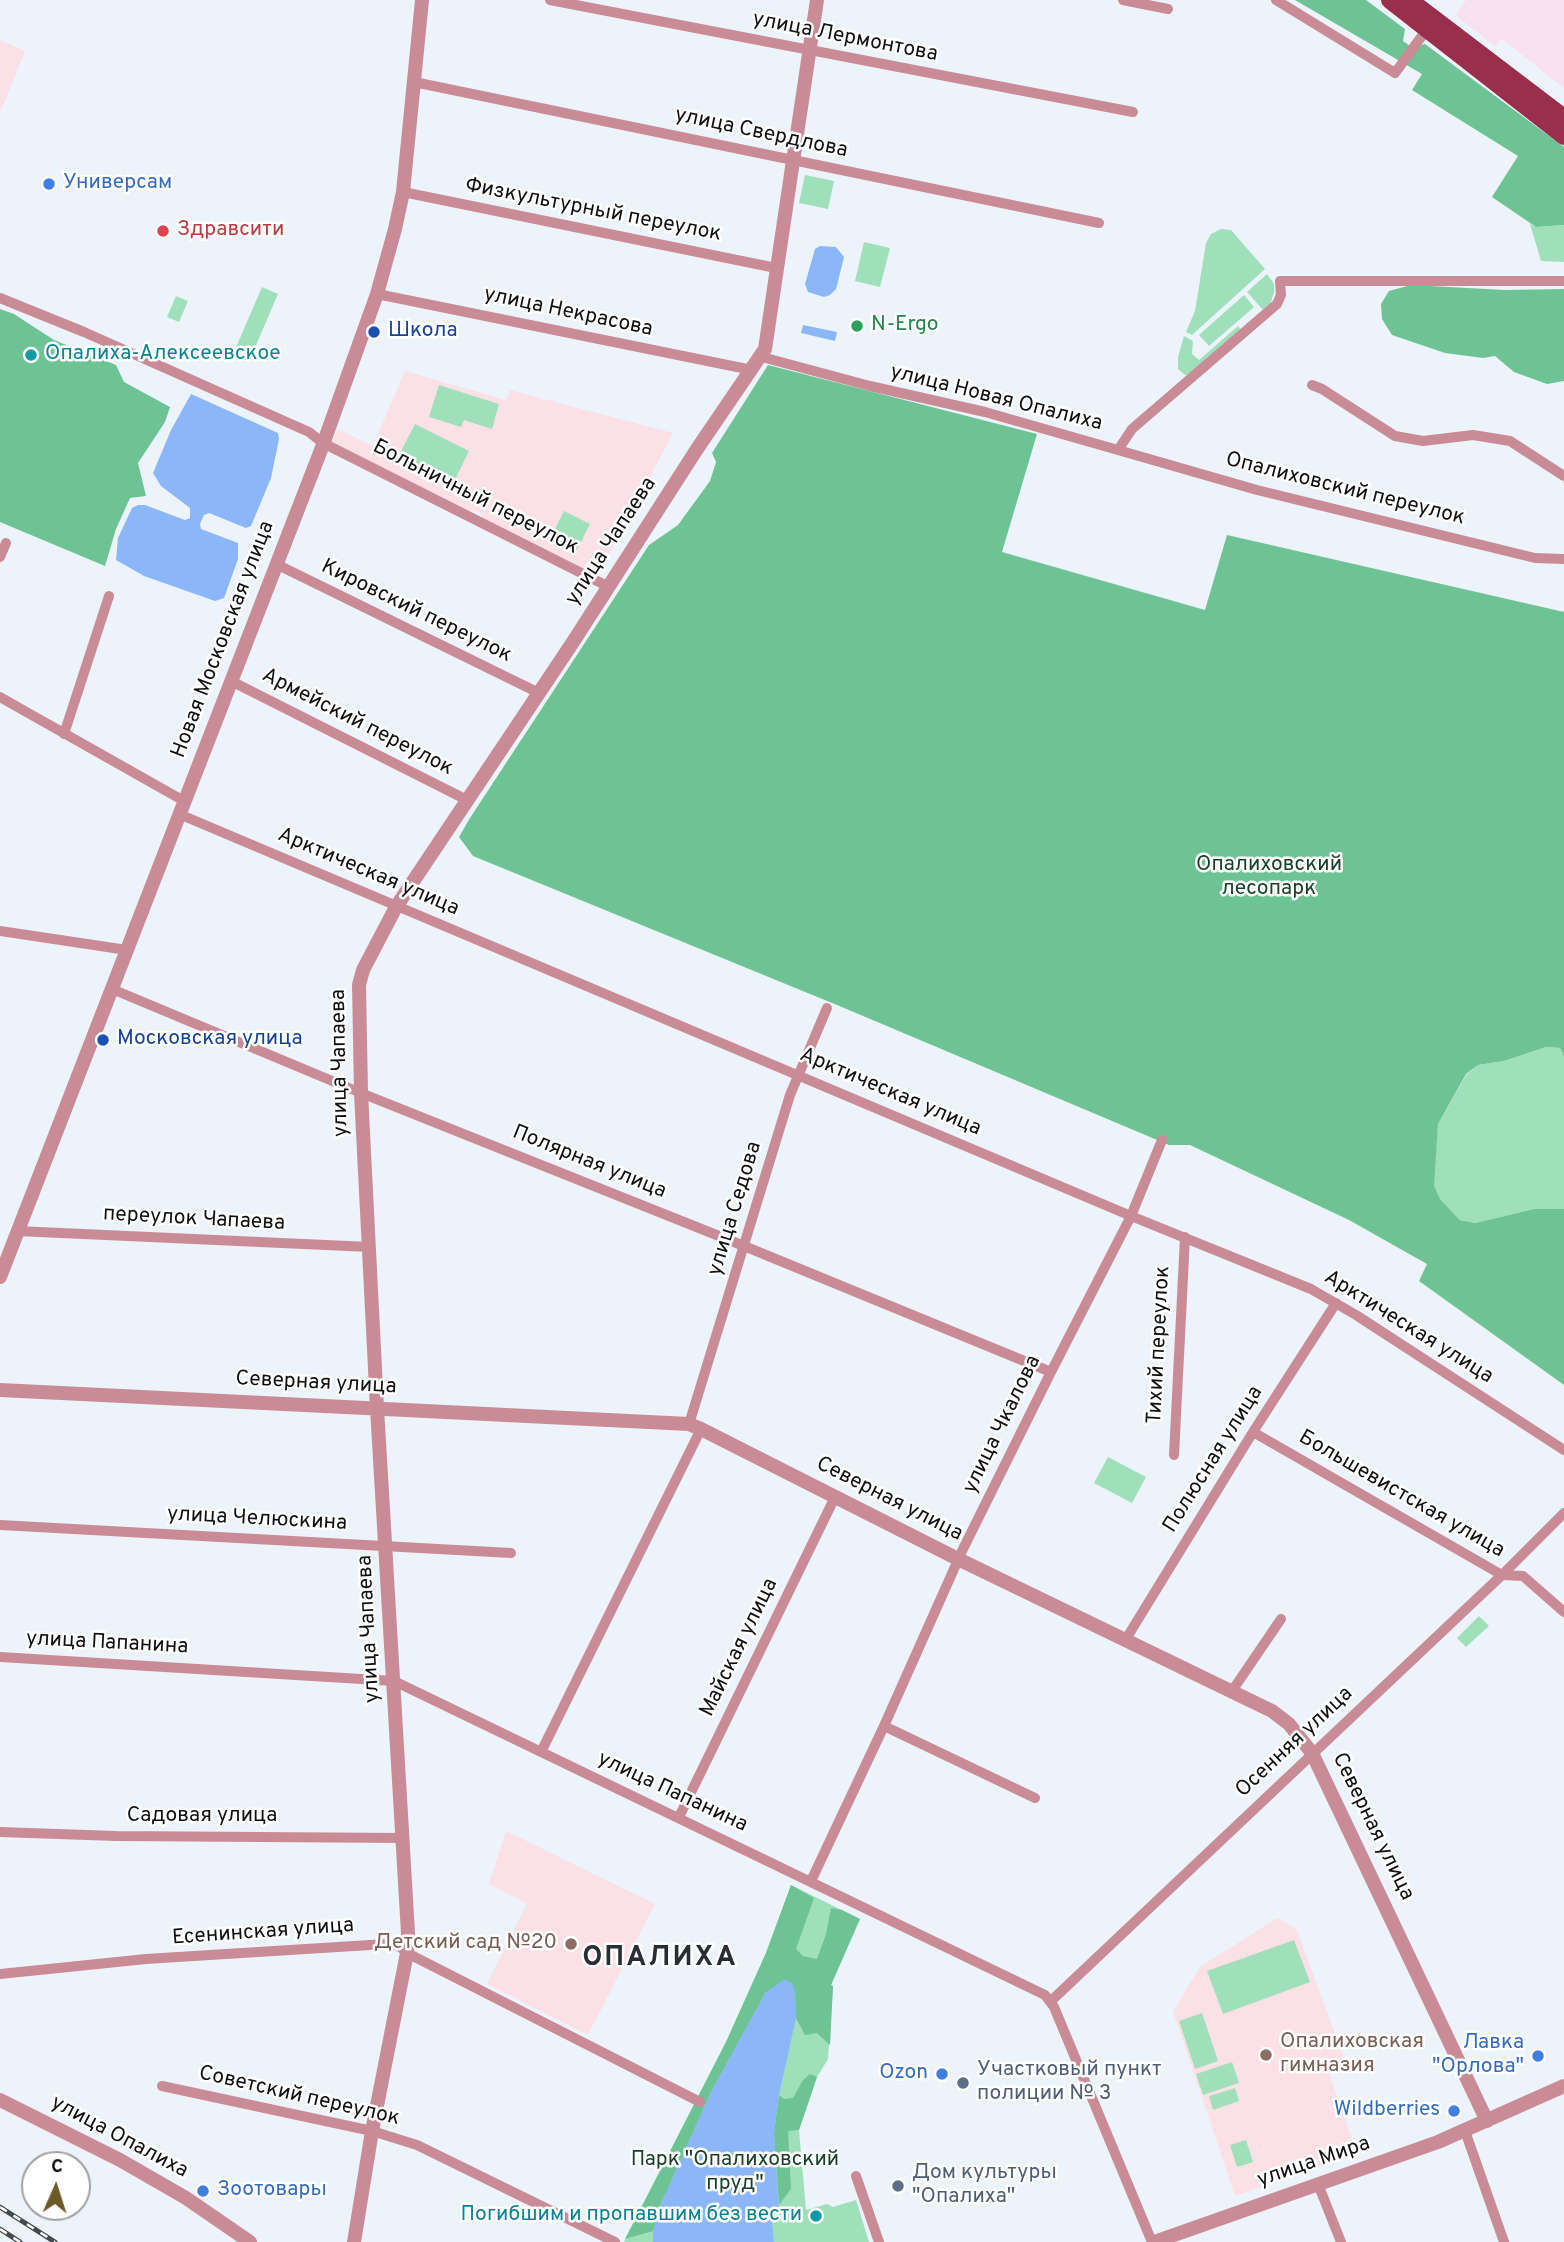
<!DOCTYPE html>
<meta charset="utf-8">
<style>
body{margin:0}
#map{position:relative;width:1564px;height:2242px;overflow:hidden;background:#ecf3fa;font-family:Overpass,sans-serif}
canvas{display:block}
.north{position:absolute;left:21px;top:2151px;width:70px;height:70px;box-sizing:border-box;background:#fff;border:2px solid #9f9fa0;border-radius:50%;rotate:3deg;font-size:19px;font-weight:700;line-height:28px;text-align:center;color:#0e1012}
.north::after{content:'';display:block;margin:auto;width:24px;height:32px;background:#6e5828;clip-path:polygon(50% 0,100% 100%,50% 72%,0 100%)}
</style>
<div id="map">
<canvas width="1564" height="2242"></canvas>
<div class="north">С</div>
</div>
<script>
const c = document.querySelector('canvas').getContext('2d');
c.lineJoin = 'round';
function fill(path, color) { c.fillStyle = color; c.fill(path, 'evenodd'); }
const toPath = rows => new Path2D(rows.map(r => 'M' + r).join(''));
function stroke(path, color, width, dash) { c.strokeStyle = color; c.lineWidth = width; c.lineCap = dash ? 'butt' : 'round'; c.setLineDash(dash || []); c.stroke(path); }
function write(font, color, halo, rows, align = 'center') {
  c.font = font + ' Overpass,sans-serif'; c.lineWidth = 5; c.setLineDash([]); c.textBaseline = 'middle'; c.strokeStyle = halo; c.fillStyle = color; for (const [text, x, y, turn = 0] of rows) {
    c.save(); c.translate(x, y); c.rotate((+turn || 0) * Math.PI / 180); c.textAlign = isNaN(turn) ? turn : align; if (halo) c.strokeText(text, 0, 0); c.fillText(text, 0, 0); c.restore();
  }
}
const commercial = toPath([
 [1466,0,1564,0,1564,88,1502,39,1495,46,1455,15]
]);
const education = toPath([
 [0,40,25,51,0,113],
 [405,371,506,400,510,390,673,433,598,576,482,518,481,513,474,510,469,511,331,443,338,429,373,446],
 [506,1831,655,1904,588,2035,487,1984,527,1904,489,1884],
 [1277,1918,1296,1928,1345,2060,1327,2067,1357,2154,1235,2196,1173,2011,1200,1967]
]);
const green = toPath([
 [805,175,834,181,828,209,799,203],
 [1530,224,1536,227,1564,225,1564,262,1541,261],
 [1221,229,1231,230,1265,269,1192,335,1186,332,1195,311,1206,243,1211,234],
 [864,242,890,248,880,287,855,281],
 [1267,274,1274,284,1274,292,1270,305,1264,311,1247,292],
 [262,287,278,294,250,359,234,352],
 [1244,295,1254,307,1209,346,1199,335],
 [176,296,188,301,179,322,167,317],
 [1238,326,1242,331,1190,375,1185,375,1178,369,1178,357,1184,336,1193,341,1192,354,1199,360],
 [439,385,499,404,492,429,464,420,461,427,429,417],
 [415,424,469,451,453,484,398,457],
 [564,511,590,524,575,554,549,541],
 [1546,1047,1560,1048,1564,1057,1564,1209,1534,1209,1475,1223,1460,1220,1440,1199,1433,1186,1438,1124,1466,1075,1478,1065,1504,1061],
 [1108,1457,1146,1477,1132,1503,1094,1483],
 [1479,1616,1489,1626,1466,1647,1457,1638],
 [791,1885,860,1919,831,1985,833,1986,828,2059,817,2077,799,2130,806,2210,827,2204,833,2207,856,2200,869,2242,624,2242,726,2042,766,1953],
 [1294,1940,1310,1982,1223,2014,1207,1971],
 [1202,2013,1218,2061,1195,2069,1179,2021],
 [1232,2062,1239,2083,1203,2095,1196,2074],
 [1235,2088,1239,2101,1213,2110,1209,2096],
 [1246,2140,1253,2162,1237,2167,1230,2145]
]);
const forest = toPath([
 [1295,0,1366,0,1405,29,1403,41,1413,48,1425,44,1564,147,1564,225,1536,227,1492,197,1518,156,1412,90,1422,74],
 [1411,285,1505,290,1564,289,1564,381,1547,384,1514,372,1495,356,1483,358,1445,353,1392,335,1382,319,1381,304,1389,291],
 [0,309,14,314,54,340,116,365,124,382,170,407,165,422,138,463,146,496,130,498,116,529,105,566,0,522],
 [768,365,1037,434,1002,552,1205,610,1227,535,1564,612,1564,1057,1560,1048,1546,1047,1504,1061,1478,1065,1466,1074,1438,1124,1434,1186,1440,1199,1460,1220,1475,1223,1534,1209,1564,1209,1564,1385,1419,1281,1427,1264,1349,1220,1190,1145,1169,1145,837,1005,473,856,459,837,470,818,649,545,678,525,710,481,716,462,712,453],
 [791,1885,814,1898,796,1949,803,1956,817,1959,826,1934,831,1908,842,1910,860,1919,831,1985,833,1986,830,2045,817,2033,805,2035,796,2018,795,1992,766,1992,711,2092,661,2204,653,2231,625,2239,726,2042,766,1953],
 [810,2074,817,2077,799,2130,788,2131,791,2189,779,2205,774,2133,779,2095,784,2099,793,2098,803,2080]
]);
const water = toPath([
 [820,246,836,247,844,257,836,289,830,295,824,297,808,292,805,284,815,249],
 [803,325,837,332,835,341,801,333],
 [191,394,278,433,279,439,271,478,251,526,246,528,209,513,204,515,200,524,201,529,238,543,238,559,224,598,215,601,144,576,116,560,118,538,132,508,138,505,145,505,185,520,190,518,190,508,161,486,153,473,171,430],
 [785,1979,792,1983,795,1992,796,2018,779,2095,774,2133,779,2212,771,2213,774,2242,653,2242,653,2231,661,2204,711,2092,766,1992]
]);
const minor = toPath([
 [550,0,1133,112],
 [1123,0,1168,9],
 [1276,0,1395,73,1427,29],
 [414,82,1099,223],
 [403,192,776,268],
 [377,294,752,370],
 [0,298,84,332,309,432,323,443,609,587],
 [762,357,870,386,985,412,1118,450,1132,429,1277,304,1281,295,1280,281,1564,281],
 [1312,385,1322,389,1395,436,1423,441,1473,435,1510,441,1564,476],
 [1118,450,1257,490,1535,558,1564,559],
 [0,557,6,543],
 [276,564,539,693],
 [231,681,467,800],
 [0,697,184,801],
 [64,734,109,596],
 [179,814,1131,1216,1311,1289,1356,1315,1564,1450],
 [0,931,127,950],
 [112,989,361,1093,744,1246,1051,1372],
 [17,1231,370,1247],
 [689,1424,790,1095,827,1008],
 [1253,1432,1502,1575,1523,1576,1564,1612],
 [1174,1455,1185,1237],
 [0,1525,511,1553],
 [1126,1639,1253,1432,1336,1303],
 [0,1657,394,1681,1045,1995,1054,2007,1152,2242],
 [1232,1691,1281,1619],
 [884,1726,1035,1798],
 [541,1752,701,1429],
 [679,1817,835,1497],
 [0,1832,116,1836,404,1838],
 [811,1881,884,1726,962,1551,1051,1372,1131,1216,1162,1140],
 [0,1974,146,1959,386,1944,399,1946,407,1953,700,2102],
 [1051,2001,1502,1575,1564,1513],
 [162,2086,372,2131,417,2145,615,2242],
 [1465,2131,1504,2242],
 [856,2176,879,2242],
 [1318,2184,1341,2242]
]);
const tertiary = toPath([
 [0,1277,321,450,377,294,395,229,403,192,422,0],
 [0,1390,689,1424,701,1429,958,1559,1272,1711,1289,1724,1312,1753,1487,2121],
 [0,2100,120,2160,186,2198,250,2242],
 [354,2242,372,2131,407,1953,408,1933,377,1408,361,1093,359,985,363,970,396,907,573,642,697,449,765,349,817,0],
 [1154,2242,1438,2142,1564,2086]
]);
const primary = toPath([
 [1390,0,1564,136],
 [1409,0,1564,118]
]);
const rail = toPath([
 [0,2207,55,2242],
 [0,2229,20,2242]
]);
const markers = [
 [49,184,7,"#3f7fe0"],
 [163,231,7,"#e0444e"],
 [857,326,7,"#2e9e5b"],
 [374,332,7,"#1a4fb4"],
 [31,355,7,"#0f9aa8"],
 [103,1040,7,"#1a4fb4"],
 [571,1944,7,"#8d6e63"],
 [1266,2055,7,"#8d6e63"],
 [1538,2056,7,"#3f7fe0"],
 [942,2074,7,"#3f7fe0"],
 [963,2083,7,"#5c6f8a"],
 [1454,2111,7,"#3f7fe0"],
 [898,2186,7,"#5c6f8a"],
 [203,2191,7,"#3f7fe0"],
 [816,2216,7,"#0f9aa8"]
];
const streetNames = [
 ["улица Лермонтова",845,38,11],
 ["улица Свердлова",761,134,12],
 ["Физкультурный переулок",593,211,11],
 ["улица Некрасова",568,313,12],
 ["улица Новая Опалиха",996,399,14],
 ["Опалиховский переулок",1345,490,14],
 ["Больничный переулок",475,498,27],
 ["улица Чапаева",612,542,-57],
 ["Кировский переулок",416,612,26],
 ["Новая Московская улица",224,640,-69],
 ["Армейский переулок",357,723,27],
 ["Арктическая улица",368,873,23],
 ["улица Чапаева",341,1063,-91],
 ["Арктическая улица",890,1093,23],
 ["Полярная улица",589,1163,22],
 ["улица Седова",736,1209,-73],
 ["переулок Чапаева",194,1220,3],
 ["Арктическая улица",1408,1328,32],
 ["Тихий переулок",1160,1345,-87],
 ["Северная улица",316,1384,3],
 ["улица Чкалова",1003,1425,-64],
 ["Полюсная улица",1214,1460,-58],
 ["Большевистская улица",1401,1495,30],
 ["Северная улица",889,1500,27],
 ["улица Челюскина",257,1520,3],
 ["улица Чапаева",370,1629,-93],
 ["улица Папанина",107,1644,3],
 ["Майская улица",740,1648,-64],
 ["Осенняя улица",1295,1743,-43],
 ["улица Папанина",672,1793,25],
 ["Садовая улица",202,1817],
 ["Северная улица",1372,1827,64],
 ["Есенинская улица",263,1933,-4],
 ["Советский переулок",299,2097,13],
 ["улица Опалиха",119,2138,28],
 ["улица Мира",1314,2163,-19]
];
const shopNames = [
 ["Универсам",63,184,"left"],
 ["Лавка",1524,2044],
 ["\"Орлова\"",1524,2068],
 ["Ozon",928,2074],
 ["Wildberries",1440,2111],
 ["Зоотовары",217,2191,"left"]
];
const healthNames = [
 ["Здравсити",177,231]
];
const leisureNames = [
 ["N-Ergo",871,326]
];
const transitNames = [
 ["Школа",388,332],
 ["Московская улица",117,1040]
];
const cultureNames = [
 ["Опалиха-Алексеевское",45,355],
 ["Погибшим и пропавшим без вести",802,2216,"right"]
];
const parkNames = [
 ["Опалиховский",1269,866],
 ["лесопарк",1269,890],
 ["Парк \"Опалиховский",735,2161],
 ["пруд\"",735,2185]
];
const educationNames = [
 ["Детский сад №20",557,1944],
 ["Опалиховская",1280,2043,"left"],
 ["гимназия",1280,2067,"left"]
];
const serviceNames = [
 ["Участковый пункт",977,2071],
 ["полиции № 3",977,2095],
 ["Дом культуры",912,2174],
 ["\"Опалиха\"",912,2198]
];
const districtNames = [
 ["ОПАЛИХА",660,1959]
];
fill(commercial, '#f7e1ee');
fill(education, '#fbe0e6');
fill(green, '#9fe0bb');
fill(forest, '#6ec395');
fill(water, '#8cb6fa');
stroke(minor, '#c98c96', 10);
stroke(tertiary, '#c98c96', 14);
stroke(primary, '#9a2f4d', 18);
stroke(rail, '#46494d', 5);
stroke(rail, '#fff', 2.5, [8]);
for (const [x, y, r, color] of markers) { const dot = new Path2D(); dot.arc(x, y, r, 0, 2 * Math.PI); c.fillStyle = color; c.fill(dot); stroke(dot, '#fff', 2.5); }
write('21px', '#0e1012', '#fff', streetNames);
write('21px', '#366cbe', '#fff', shopNames, 'right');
write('21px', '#be3a42', '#fff', healthNames, 'left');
write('21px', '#27864d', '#fff', leisureNames, 'left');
write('21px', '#164399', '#fff', transitNames, 'left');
write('21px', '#0d838f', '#fff', cultureNames, 'left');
write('21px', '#1b402d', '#fff', parkNames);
write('21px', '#785e54', '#fff', educationNames, 'right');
write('21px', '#4e5e75', '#fff', serviceNames, 'left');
c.letterSpacing = '2px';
write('bold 28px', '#282e33', '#fff', districtNames);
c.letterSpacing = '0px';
</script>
